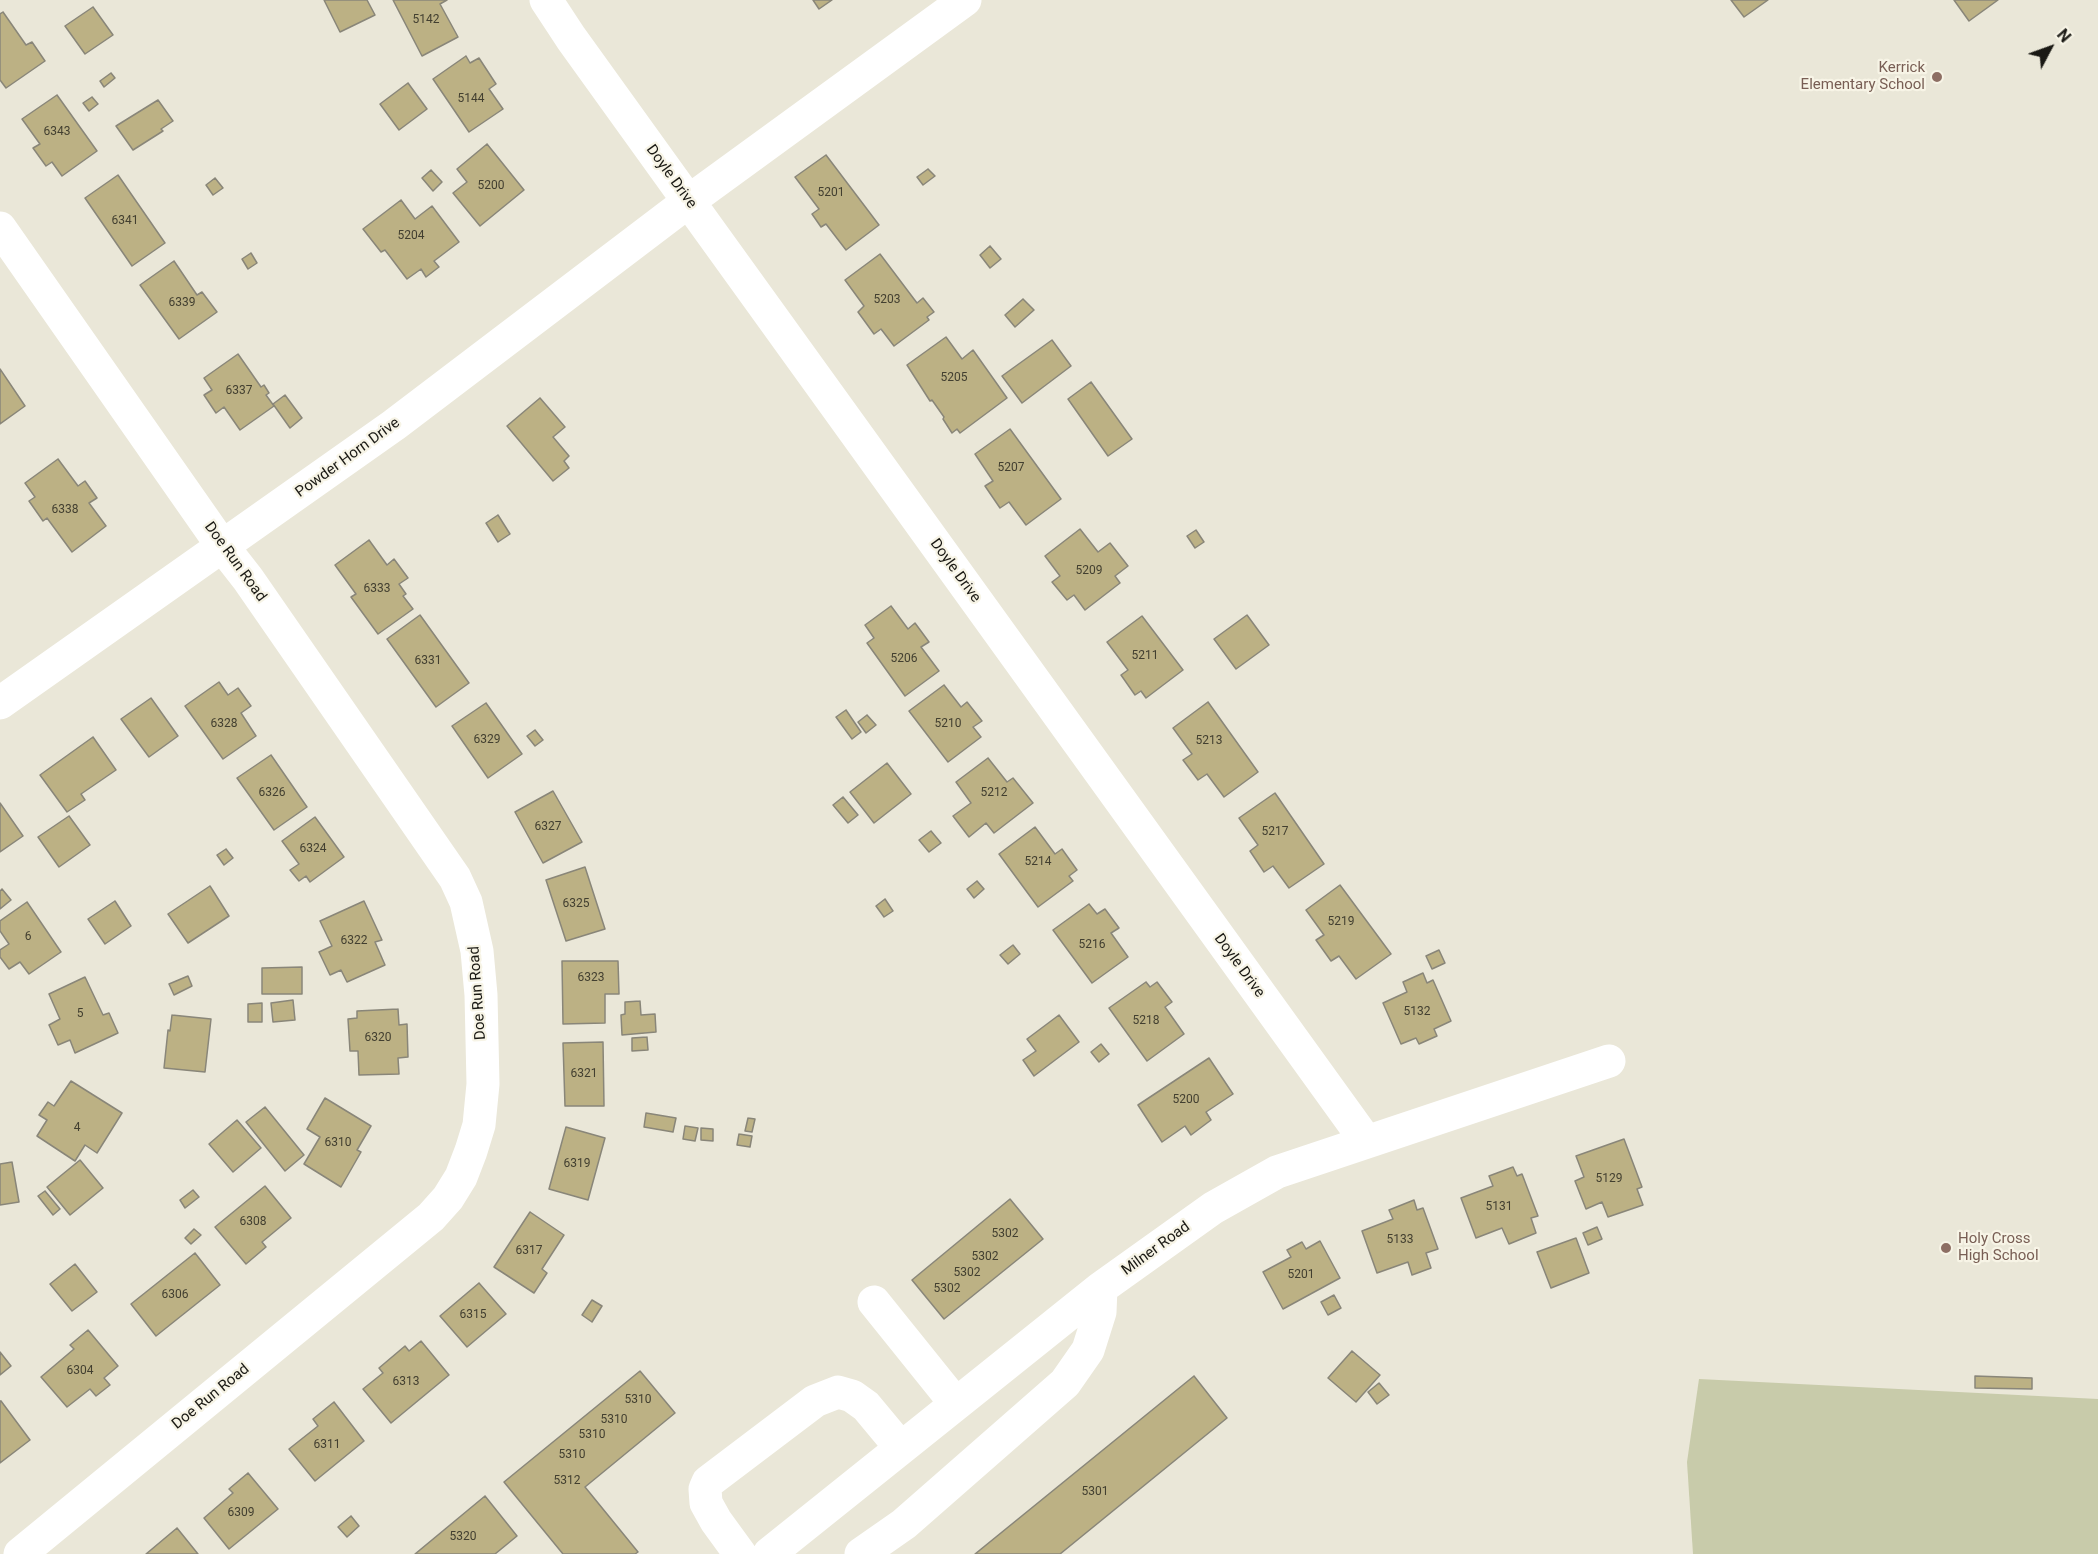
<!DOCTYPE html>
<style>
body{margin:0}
#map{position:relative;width:2098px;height:1554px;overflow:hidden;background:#eae7d8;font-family:Roboto,sans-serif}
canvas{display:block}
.north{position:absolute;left:2020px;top:18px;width:60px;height:60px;-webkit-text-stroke:4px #f7f4e6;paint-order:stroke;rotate:49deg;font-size:16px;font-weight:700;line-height:24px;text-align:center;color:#1a1914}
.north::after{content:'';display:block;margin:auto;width:21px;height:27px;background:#1a1914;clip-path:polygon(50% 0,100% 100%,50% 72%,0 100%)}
</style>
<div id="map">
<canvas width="2098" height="1554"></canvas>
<div class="north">N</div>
</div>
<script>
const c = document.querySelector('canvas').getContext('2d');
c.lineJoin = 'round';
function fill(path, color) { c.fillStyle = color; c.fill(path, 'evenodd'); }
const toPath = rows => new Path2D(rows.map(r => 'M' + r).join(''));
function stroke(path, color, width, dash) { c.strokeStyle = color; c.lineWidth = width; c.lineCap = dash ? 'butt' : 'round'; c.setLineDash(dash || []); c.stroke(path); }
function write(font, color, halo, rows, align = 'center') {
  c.font = font + ' Roboto,sans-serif'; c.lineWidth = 4.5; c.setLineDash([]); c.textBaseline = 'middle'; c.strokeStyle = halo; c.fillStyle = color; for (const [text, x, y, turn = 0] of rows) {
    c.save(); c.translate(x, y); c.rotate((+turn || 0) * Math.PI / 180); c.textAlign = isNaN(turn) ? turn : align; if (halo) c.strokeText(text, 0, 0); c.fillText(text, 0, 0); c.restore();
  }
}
const green = toPath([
 [1699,1379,2098,1399,2098,1554,1693,1554,1687,1462]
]);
const building = toPath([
 [324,0,367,0,375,15,340,32,324,0],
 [393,0,447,0,440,4,458,37,422,56,393,0],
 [813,0,832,0,819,9,813,0],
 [1731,0,1768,0,1744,17,1731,0],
 [1954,0,1998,0,1969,21,1954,0],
 [93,7,113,35,85,54,65,26,93,7],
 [3,12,26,45,32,42,45,61,6,88,0,80,0,14,3,12],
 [466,56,470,63,479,58,496,84,489,89,503,109,469,132,433,79,466,56],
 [111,73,115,78,104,87,100,81,111,73],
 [408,83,427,109,399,130,380,104,408,83],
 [57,95,97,151,62,176,52,162,46,166,33,148,40,144,22,119,57,95],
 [92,97,98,104,89,111,83,103,92,97],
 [158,100,173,121,161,129,163,131,133,150,116,126,158,100],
 [487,144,524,190,480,226,453,193,467,182,457,169,487,144],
 [826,155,879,225,846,250,826,224,821,227,812,214,819,209,795,177,826,155],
 [928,169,935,176,923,185,917,177,928,169],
 [431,170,442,182,433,191,422,178,431,170],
 [118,175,165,243,132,266,85,198,118,175],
 [215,178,223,188,213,195,206,185,215,178],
 [401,200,415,219,432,206,459,242,434,261,439,267,426,277,421,269,407,279,385,250,381,252,363,229,401,200],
 [990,246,1001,259,990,268,980,255,990,246],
 [251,253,257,263,248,269,242,259,251,253],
 [880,254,917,303,923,298,934,312,927,317,929,320,894,346,881,329,874,334,858,312,864,306,845,280,880,254],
 [174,261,197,295,202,292,217,312,179,339,140,285,174,261],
 [1023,299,1034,310,1015,327,1005,315,1023,299],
 [946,337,962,359,973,350,1007,398,960,433,957,429,952,433,943,419,944,417,932,400,930,401,907,365,946,337],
 [1052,340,1071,366,1022,403,1002,376,1052,340],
 [238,354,261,387,264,385,269,393,266,395,274,406,240,430,224,407,216,413,204,395,212,390,204,378,238,354],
 [0,369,25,406,0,424,0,369],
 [1091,382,1132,439,1108,456,1068,399,1091,382],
 [285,395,302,418,290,428,273,404,285,395],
 [540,398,565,427,553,437,569,456,564,461,569,468,553,481,507,426,540,398],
 [1010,429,1061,499,1026,525,1009,502,1000,508,985,486,993,481,975,454,1010,429],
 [58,459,78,486,85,481,97,498,89,503,106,526,72,552,47,518,43,521,29,501,35,497,25,483,58,459],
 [498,515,510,534,498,542,486,523,498,515],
 [1080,529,1098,552,1110,543,1128,566,1115,576,1120,583,1085,610,1074,595,1067,600,1052,582,1060,576,1045,556,1080,529],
 [1196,530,1204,542,1195,548,1187,536,1196,530],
 [369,540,387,565,394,559,408,578,399,584,406,594,403,596,413,609,378,634,351,597,356,594,335,565,369,540],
 [891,606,908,629,915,623,929,642,921,647,939,671,905,696,867,643,874,638,865,625,891,606],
 [420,615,469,683,436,707,387,639,420,615],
 [1247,615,1269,645,1236,669,1214,639,1247,615],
 [1142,616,1183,670,1146,698,1141,691,1135,695,1121,675,1128,670,1107,642,1142,616],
 [219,682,228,695,238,688,251,706,241,713,256,736,223,759,185,706,219,682],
 [944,685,961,707,967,702,982,721,973,727,981,737,948,762,909,711,944,685],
 [151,698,178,736,149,757,121,719,151,698],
 [1208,702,1258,772,1224,797,1207,774,1198,780,1183,760,1192,754,1173,728,1208,702],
 [486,703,522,754,488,778,452,726,486,703],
 [846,710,861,732,852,739,836,717,846,710],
 [867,715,876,725,866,733,858,722,867,715],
 [535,730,543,740,535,746,527,736,535,730],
 [93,737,116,770,81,794,85,800,67,812,40,775,93,737],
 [271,755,307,807,274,830,237,778,271,755],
 [988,758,1007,782,1013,778,1033,803,994,833,986,823,969,837,953,816,971,803,956,782,988,758],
 [887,763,911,794,874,823,850,792,887,763],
 [553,791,582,842,543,863,515,812,553,791],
 [1275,793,1324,864,1289,888,1273,866,1264,872,1250,851,1258,845,1239,818,1275,793],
 [843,797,858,815,848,823,833,805,843,797],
 [0,803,23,836,0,852,0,803],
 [69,816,90,845,59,867,38,837,69,816],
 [315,817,344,857,310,882,306,876,299,881,290,870,299,864,282,841,315,817],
 [1035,827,1055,854,1062,849,1077,870,1069,876,1073,881,1038,907,999,854,1035,827],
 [931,831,941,843,929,852,919,840,931,831],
 [226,849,233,858,224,865,217,855,226,849],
 [585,867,605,929,566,941,546,880,585,867],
 [977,881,984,889,974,898,967,889,977,881],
 [1340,885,1391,954,1356,979,1339,956,1331,961,1316,940,1324,935,1306,910,1340,885],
 [210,886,229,916,188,943,168,914,210,886],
 [2,889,11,900,0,909,0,891,2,889],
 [885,899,893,911,884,917,876,906,885,899],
 [115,901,131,926,105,944,88,919,115,901],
 [364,901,382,940,375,942,385,965,347,982,341,970,330,975,319,952,332,946,320,921,364,901],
 [27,902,61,952,29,974,20,962,9,969,0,957,0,950,9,944,0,931,0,921,27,902],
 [1089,904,1097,914,1105,909,1119,928,1111,933,1128,957,1092,983,1053,930,1089,904],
 [1013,945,1020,954,1008,964,1000,955,1013,945],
 [1439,950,1445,963,1432,969,1426,956,1439,950],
 [562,961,618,961,619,994,605,994,605,1023,563,1024,562,961],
 [302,967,302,994,262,994,262,968,302,967],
 [1423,973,1427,983,1433,980,1451,1021,1434,1029,1437,1036,1419,1044,1416,1038,1401,1044,1383,1003,1407,992,1403,982,1423,973],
 [188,976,192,986,174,995,169,984,188,976],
 [85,977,103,1015,109,1013,118,1033,75,1053,70,1040,58,1045,49,1025,60,1019,49,994,85,977],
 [1146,982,1150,987,1157,982,1172,1002,1165,1007,1184,1034,1147,1061,1109,1008,1146,982],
 [293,1000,295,1020,273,1022,271,1003,293,1000],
 [640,1001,641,1015,655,1014,656,1032,622,1035,621,1015,625,1014,625,1002,640,1001],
 [262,1003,262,1022,248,1022,248,1004,262,1003],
 [398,1009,399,1025,407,1024,408,1057,398,1058,399,1074,359,1075,358,1051,350,1051,348,1019,357,1018,357,1011,398,1009],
 [172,1015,211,1019,205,1072,164,1068,168,1030,170,1031,172,1015],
 [1059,1015,1079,1042,1034,1076,1023,1060,1036,1051,1027,1039,1059,1015],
 [647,1037,648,1050,632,1051,632,1038,647,1037],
 [603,1042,604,1106,565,1106,563,1043,603,1042],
 [1101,1044,1109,1054,1099,1062,1091,1052,1101,1044],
 [1209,1058,1233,1094,1206,1112,1211,1120,1191,1135,1185,1126,1162,1142,1138,1105,1209,1058],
 [71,1081,122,1113,97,1153,85,1145,75,1161,37,1136,47,1120,39,1115,48,1102,54,1106,71,1081],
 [325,1098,371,1126,357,1150,361,1152,341,1187,304,1164,320,1137,307,1129,325,1098],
 [265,1107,304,1155,285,1171,246,1122,265,1107],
 [646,1113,676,1118,673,1132,644,1127,646,1113],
 [748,1118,755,1119,752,1132,745,1131,748,1118],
 [237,1120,261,1148,233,1172,209,1144,237,1120],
 [685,1126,698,1128,695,1141,683,1139,685,1126],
 [566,1127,605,1138,588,1200,549,1189,566,1127],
 [701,1128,713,1129,713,1141,701,1140,701,1128],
 [739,1134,752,1136,750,1147,737,1145,739,1134],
 [1624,1139,1642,1187,1637,1189,1643,1205,1608,1217,1602,1202,1586,1209,1575,1181,1584,1177,1576,1156,1624,1139],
 [80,1160,103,1188,70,1215,47,1187,80,1160],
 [12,1162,19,1202,0,1205,0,1164,12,1162],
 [1513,1167,1517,1176,1522,1174,1538,1216,1531,1218,1536,1233,1509,1244,1502,1228,1476,1238,1461,1198,1493,1186,1489,1176,1513,1167],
 [265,1186,291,1218,262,1242,266,1247,246,1264,215,1227,265,1186],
 [193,1190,199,1197,185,1208,180,1200,193,1190],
 [45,1191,60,1209,53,1215,38,1196,45,1191],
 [1010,1199,1043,1239,944,1319,912,1280,1010,1199],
 [1414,1200,1417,1210,1423,1208,1438,1249,1426,1253,1431,1268,1412,1275,1408,1262,1377,1273,1362,1231,1393,1219,1389,1210,1414,1200],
 [530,1212,564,1235,542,1269,547,1273,534,1293,494,1267,530,1212],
 [1597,1227,1602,1239,1588,1245,1583,1233,1597,1227],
 [194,1229,201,1235,191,1244,185,1238,194,1229],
 [1576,1238,1589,1273,1551,1288,1537,1252,1576,1238],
 [1320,1241,1340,1278,1283,1309,1263,1272,1291,1257,1287,1250,1302,1242,1306,1249,1320,1241],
 [195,1253,220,1285,156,1336,131,1304,195,1253],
 [75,1264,97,1292,72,1311,50,1284,75,1264],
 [479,1283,506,1314,467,1347,440,1316,479,1283],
 [1334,1295,1341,1308,1328,1315,1321,1302,1334,1295],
 [592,1300,602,1306,592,1322,582,1315,592,1300],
 [88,1330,118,1366,104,1378,110,1385,96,1396,90,1389,67,1407,41,1377,74,1349,70,1345,88,1330],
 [421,1341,449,1375,391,1423,363,1389,383,1373,379,1368,405,1346,409,1351,421,1341],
 [1352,1351,1380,1375,1356,1402,1328,1378,1352,1351],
 [0,1352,11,1366,0,1375,0,1352],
 [640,1371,675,1413,585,1487,638,1552,635,1554,563,1554,504,1482,640,1371],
 [1194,1376,1227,1418,1060,1554,975,1554,1194,1376],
 [1975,1376,2032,1378,2032,1389,1975,1388,1975,1376],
 [1379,1383,1389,1395,1377,1404,1368,1392,1379,1383],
 [1,1401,30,1440,0,1463,0,1401,1,1401],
 [334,1402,364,1441,315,1481,289,1449,318,1426,313,1419,334,1402],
 [248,1473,278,1509,229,1549,204,1518,233,1493,229,1489,248,1473],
 [485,1496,517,1536,495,1554,415,1554,485,1496],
 [351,1516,359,1526,347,1537,338,1527,351,1516],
 [177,1528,198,1554,146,1554,177,1528]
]);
const minor = toPath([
 [546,0,571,38,671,177,1366,1141],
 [0,228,223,547,248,579,455,878,466,902,477,951,481,995,483,1084,479,1125,471,1151,461,1177,448,1198,431,1217,20,1554],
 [0,703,394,425,689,201,965,0],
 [874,1302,956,1404],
 [740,1554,716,1521,706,1503,705,1489,708,1482,815,1401,838,1392,852,1396,866,1406,901,1448],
 [769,1554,1101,1288,1213,1208,1277,1172,1609,1061],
 [861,1554,904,1524,1065,1383,1088,1350,1100,1312,1101,1288]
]);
const markers = [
 [1937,77,6,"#8d6e63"],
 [1946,1248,6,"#8d6e63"]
];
const numberNames = [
 ["5142",426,20],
 ["5144",471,99],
 ["6343",57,132],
 ["5200",491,186],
 ["5201",831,193],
 ["6341",125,221],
 ["5204",411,236],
 ["5203",887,300],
 ["6339",182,303],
 ["5205",954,378],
 ["6337",239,391],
 ["5207",1011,468],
 ["6338",65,510],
 ["5209",1089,571],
 ["6333",377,589],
 ["5211",1145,656],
 ["5206",904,659],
 ["6331",428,661],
 ["6328",224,724],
 ["5210",948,724],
 ["6329",487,740],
 ["5213",1209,741],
 ["6326",272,793],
 ["5212",994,793],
 ["6327",548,827],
 ["5217",1275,832],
 ["6324",313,849],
 ["5214",1038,862],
 ["6325",576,904],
 ["5219",1341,922],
 ["6",28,937],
 ["6322",354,941],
 ["5216",1092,945],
 ["6323",591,978],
 ["5132",1417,1012],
 ["5",80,1014],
 ["5218",1146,1021],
 ["6320",378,1038],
 ["6321",584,1074],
 ["5200",1186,1100],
 ["4",77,1128],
 ["6310",338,1143],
 ["6319",577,1164],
 ["5129",1609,1179],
 ["5131",1499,1207],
 ["6308",253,1222],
 ["5302",1005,1234],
 ["5133",1400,1240],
 ["6317",529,1251],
 ["5302",985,1257],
 ["5302",967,1273],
 ["5201",1301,1275],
 ["5302",947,1289],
 ["6306",175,1295],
 ["6315",473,1315],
 ["6304",80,1371],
 ["6313",406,1382],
 ["5310",638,1400],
 ["5310",614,1420],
 ["5310",592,1435],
 ["6311",327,1445],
 ["5310",572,1455],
 ["5312",567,1481],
 ["5301",1095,1492],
 ["6309",241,1513],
 ["5320",463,1537]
];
const educationNames = [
 ["Kerrick",1925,68],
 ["Elementary School",1925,85],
 ["Holy Cross",1958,1239,"left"],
 ["High School",1958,1256,"left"]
];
const streetNames = [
 ["Doyle Drive",671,177,54],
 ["Powder Horn Drive",348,458,-36],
 ["Doe Run Road",235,562,54],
 ["Doyle Drive",955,571,54],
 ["Doyle Drive",1239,966,54],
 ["Doe Run Road",478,993,-94],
 ["Milner Road",1156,1249,-36],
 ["Doe Run Road",211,1397,-39]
];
fill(green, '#c8cbaa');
fill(building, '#bcb184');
stroke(building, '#898679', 1.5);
stroke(minor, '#fff', 33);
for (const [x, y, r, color] of markers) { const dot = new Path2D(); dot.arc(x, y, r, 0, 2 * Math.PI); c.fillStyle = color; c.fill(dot); stroke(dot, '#f7f4e6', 2); }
write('12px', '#423f30', null, numberNames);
write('15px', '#785e54', '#f7f4e6', educationNames, 'right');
write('15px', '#1a1914', '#f7f4e6', streetNames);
</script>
